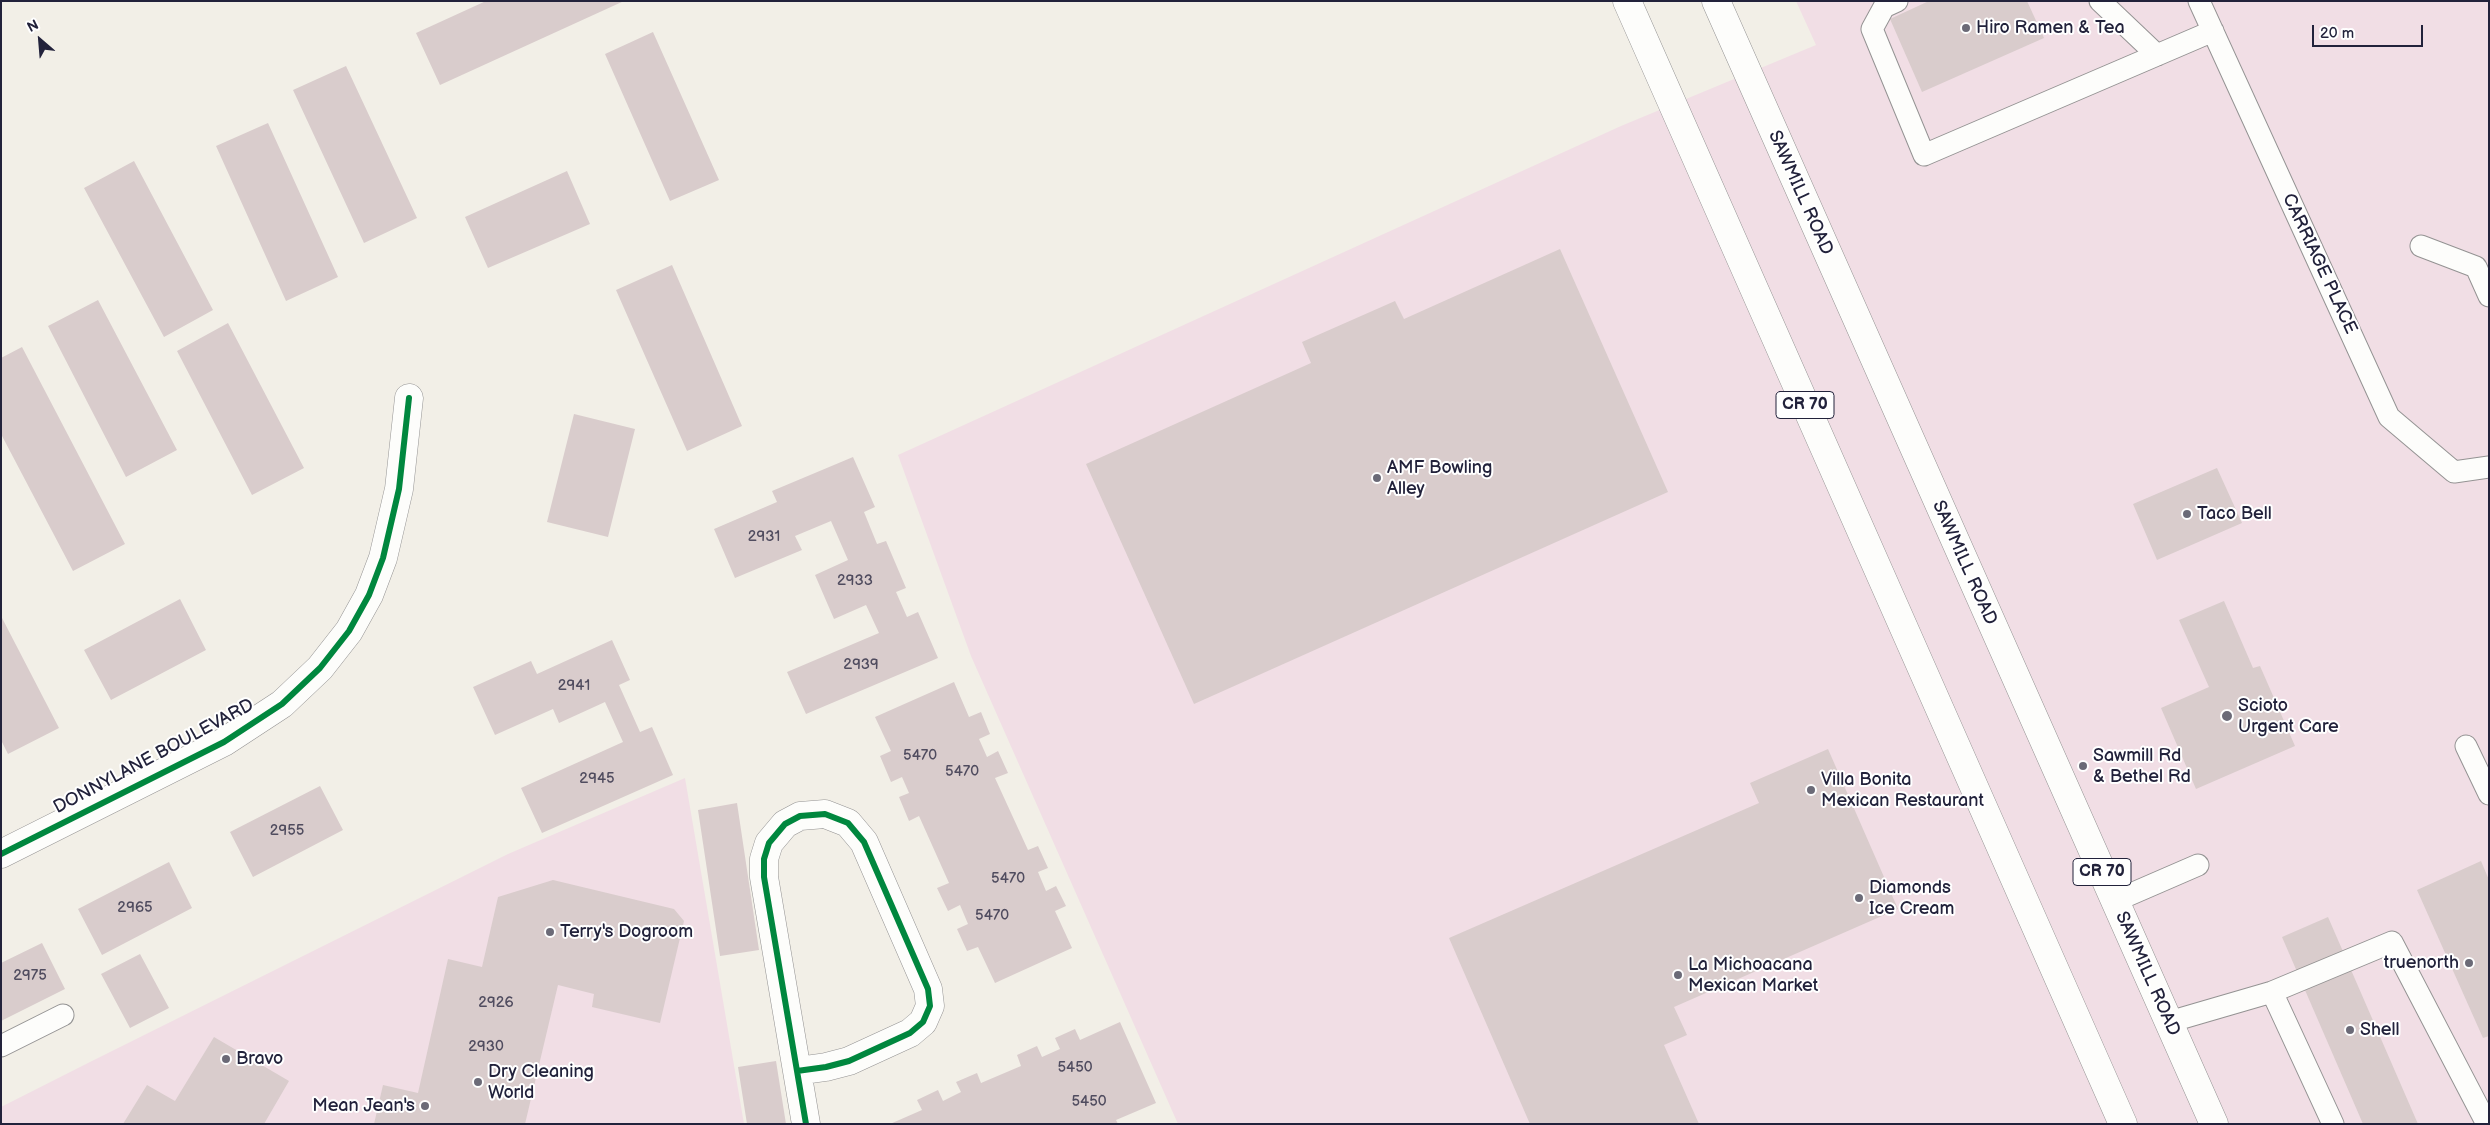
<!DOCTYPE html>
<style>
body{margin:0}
#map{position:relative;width:2490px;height:1125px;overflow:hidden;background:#f2efe7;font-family:"Balsamiq Sans",sans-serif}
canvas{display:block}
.frame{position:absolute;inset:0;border:2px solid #22223b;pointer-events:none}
.north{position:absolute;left:15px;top:15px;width:50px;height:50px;-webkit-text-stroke:4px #fff;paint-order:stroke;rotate:333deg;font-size:14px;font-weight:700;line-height:20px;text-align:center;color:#22223b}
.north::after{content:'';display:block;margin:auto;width:18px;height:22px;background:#22223b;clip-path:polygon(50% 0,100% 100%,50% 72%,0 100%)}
.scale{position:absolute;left:2312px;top:25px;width:111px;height:22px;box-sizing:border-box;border:2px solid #22223b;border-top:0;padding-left:6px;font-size:15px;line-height:18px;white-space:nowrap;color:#22223b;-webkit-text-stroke:4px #fff;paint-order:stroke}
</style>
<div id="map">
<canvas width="2490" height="1125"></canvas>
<div class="frame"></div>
<div class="north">N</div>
<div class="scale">20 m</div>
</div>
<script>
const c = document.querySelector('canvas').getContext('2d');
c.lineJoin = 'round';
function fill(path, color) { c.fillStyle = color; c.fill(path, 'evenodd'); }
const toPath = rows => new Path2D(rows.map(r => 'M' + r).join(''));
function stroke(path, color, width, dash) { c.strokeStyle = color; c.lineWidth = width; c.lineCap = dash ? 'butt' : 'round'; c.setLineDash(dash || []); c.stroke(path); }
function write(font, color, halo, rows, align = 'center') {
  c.font = font + ' "Balsamiq Sans",sans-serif'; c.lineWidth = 4; c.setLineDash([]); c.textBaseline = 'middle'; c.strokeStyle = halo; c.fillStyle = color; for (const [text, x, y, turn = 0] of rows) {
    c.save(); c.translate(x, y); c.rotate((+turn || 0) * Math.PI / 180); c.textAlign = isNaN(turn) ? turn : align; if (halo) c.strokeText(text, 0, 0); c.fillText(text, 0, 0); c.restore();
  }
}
const built = toPath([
 [1796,1,2489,1,2489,1124,1178,1124,971,656,898,455,1621,126,1816,45],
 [685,778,744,1124,1,1124,1,1107,90,1062,508,854]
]);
const building = toPath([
 [486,1,624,1,440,85,416,33],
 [1929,1,2027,1,2044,38,1922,92,1890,19],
 [653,32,719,180,670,201,605,54],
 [346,66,417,218,364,243,293,90],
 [268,123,338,277,286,301,216,146],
 [134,161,213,310,164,337,84,188],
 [567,171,590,224,488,268,465,217],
 [1560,249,1668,492,1194,704,1086,464,1311,363,1302,342,1395,301,1404,319],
 [672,265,742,426,687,451,616,290],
 [98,300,177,450,126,477,48,326],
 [228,323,304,468,252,495,177,351],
 [22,347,125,544,73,571,1,434,1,358],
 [574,414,635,429,608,537,547,522],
 [853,457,875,507,864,512,877,544,886,541,906,588,896,592,907,617,918,612,938,658,806,714,787,672,879,633,866,605,834,619,815,575,848,560,831,521,795,536,802,550,735,578,714,529,777,502,772,491],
 [2217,468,2242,523,2157,560,2133,504],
 [180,599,206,650,111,700,84,650],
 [2224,601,2253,668,2260,666,2295,746,2196,789,2161,708,2209,687,2179,620],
 [1,616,59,728,8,754,1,740],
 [612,640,630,680,619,685,640,732,652,727,673,775,542,833,521,788,623,742,605,702,559,723,553,709,495,735,473,687,531,661,537,674],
 [954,682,969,717,981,712,990,734,979,739,987,757,998,751,1008,773,995,778,1028,850,1038,846,1048,868,1038,872,1046,891,1056,886,1066,906,1055,911,1072,948,995,983,978,947,967,951,957,929,968,924,960,905,948,911,937,888,949,883,919,816,909,821,899,797,909,793,902,777,891,782,880,756,891,751,875,717],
 [1828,749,1898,909,1674,1007,1687,1035,1664,1045,1699,1124,1530,1124,1449,938,1759,803,1750,783],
 [320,786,343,830,253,877,230,832],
 [737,803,759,950,720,956,698,810],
 [2481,861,2489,880,2489,1036,2483,1038,2417,890],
 [169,862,192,908,102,955,78,909],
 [553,880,674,909,684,921,660,1023,592,1007,594,994,558,985,525,1124,374,1124,383,1085,418,1093,448,959,482,967,498,897],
 [2328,917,2418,1124,2363,1124,2282,937],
 [42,943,65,989,1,1021,1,963],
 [140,954,169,1008,130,1028,101,974],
 [1120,1022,1156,1103,1116,1120,1118,1124,890,1124,922,1110,917,1100,938,1090,943,1101,961,1092,956,1082,977,1073,981,1083,1021,1066,1017,1055,1037,1046,1042,1057,1060,1049,1055,1038,1075,1029,1080,1040],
 [214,1037,289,1081,264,1124,123,1124,147,1085,175,1101],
 [776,1061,786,1124,747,1124,738,1067]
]);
const lane = toPath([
 [1897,1,1884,7,1872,29,1924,155,2213,31],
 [2100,1,2157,55],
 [2199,1,2389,417,2454,472,2489,467],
 [2421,246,2476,267,2489,296],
 [2466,746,2489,794],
 [2115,901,2198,865],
 [2272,992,2333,1124],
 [2169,1022,2272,992,2392,942,2487,1124],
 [1,1046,63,1015]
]);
const street = toPath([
 [1,854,224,742,282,704,320,668,349,631,369,595,383,558,399,489,409,398],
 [797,1071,826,1067,849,1061,910,1033,923,1022,930,1006,928,989,864,842,848,823,825,814,800,816,785,824,769,843,764,859,764,877,797,1071,806,1124]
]);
const primary = toPath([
 [1627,1,2123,1124],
 [1716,1,2214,1124]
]);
const cycleway = toPath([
 [1,854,224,742,282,704,320,668,349,631,369,595,383,558,399,489,409,398],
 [797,1071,826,1067,849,1061,910,1033,923,1022,930,1006,928,989,864,842,848,823,825,814,800,816,785,824,769,843,764,859,764,877,797,1071,806,1124]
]);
const markers = [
 [1966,28,5,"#6b6a77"],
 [1377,478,5,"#6b6a77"],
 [2187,514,5,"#6b6a77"],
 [2227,716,6,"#6b6a77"],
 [2083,766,5,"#6b6a77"],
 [1811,790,5,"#6b6a77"],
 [1859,898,5,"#6b6a77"],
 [550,932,5,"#6b6a77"],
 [2469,963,5,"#6b6a77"],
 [1678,975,5,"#6b6a77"],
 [2350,1030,5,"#6b6a77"],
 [226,1059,5,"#6b6a77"],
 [478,1082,5,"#6b6a77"],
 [425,1106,5,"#6b6a77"]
];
const numberNames = [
 ["2931",764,537],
 ["2933",855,581],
 ["2939",861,665],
 ["2941",574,686],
 ["5470",920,756],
 ["5470",962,772],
 ["2945",597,779],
 ["2955",287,831],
 ["5470",1008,879],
 ["2965",135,908],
 ["5470",992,916],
 ["2975",30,976],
 ["2926",496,1003],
 ["2930",486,1047],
 ["5450",1075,1068],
 ["5450",1089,1102]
];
const shields = [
 [1805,405,58],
 [2102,872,58]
];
const shieldNames = [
 ["CR 70",1805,405],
 ["CR 70",2102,872]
];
const poiNames = [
 ["Hiro Ramen & Tea",1976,28],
 ["AMF Bowling",1387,468],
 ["Alley",1387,489],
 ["Taco Bell",2197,514],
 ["Scioto",2238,706],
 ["Urgent Care",2238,727],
 ["Sawmill Rd",2093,756],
 ["& Bethel Rd",2093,777],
 ["Villa Bonita",1821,780],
 ["Mexican Restaurant",1821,801],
 ["Diamonds",1869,888],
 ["Ice Cream",1869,909],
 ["Terry's Dogroom",560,932],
 ["truenorth",2459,963,"right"],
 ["La Michoacana",1688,965],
 ["Mexican Market",1688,986],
 ["Shell",2360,1030],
 ["Bravo",236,1059],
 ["Dry Cleaning",488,1072],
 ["World",488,1093],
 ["Mean Jean's",415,1106,"right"]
];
const streetNames = [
 ["SAWMILL ROAD",1800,193,66],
 ["CARRIAGE PLACE",2319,264,65],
 ["SAWMILL ROAD",1964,563,66],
 ["DONNYLANE BOULEVARD",154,757,-28],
 ["SAWMILL ROAD",2147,974,66]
];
fill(built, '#f1dee5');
fill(building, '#d9cccc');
stroke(lane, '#949393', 23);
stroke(street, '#949393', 29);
stroke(primary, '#949393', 29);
stroke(lane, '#fdfdfb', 21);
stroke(street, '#fdfdfb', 28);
stroke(primary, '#fdfdfb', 28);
stroke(cycleway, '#00873e', 6);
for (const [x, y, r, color] of markers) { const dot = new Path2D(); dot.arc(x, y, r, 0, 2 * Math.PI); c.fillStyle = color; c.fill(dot); stroke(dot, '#fff', 2); }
write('15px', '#504c5f', null, numberNames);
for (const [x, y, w] of shields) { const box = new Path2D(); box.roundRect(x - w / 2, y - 13.5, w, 27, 4); c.fillStyle = '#fff'; c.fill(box); stroke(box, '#22223b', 1); }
write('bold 16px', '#22223b', null, shieldNames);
write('18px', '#22223b', '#fff', poiNames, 'left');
write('18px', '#22223b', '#fff', streetNames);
</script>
